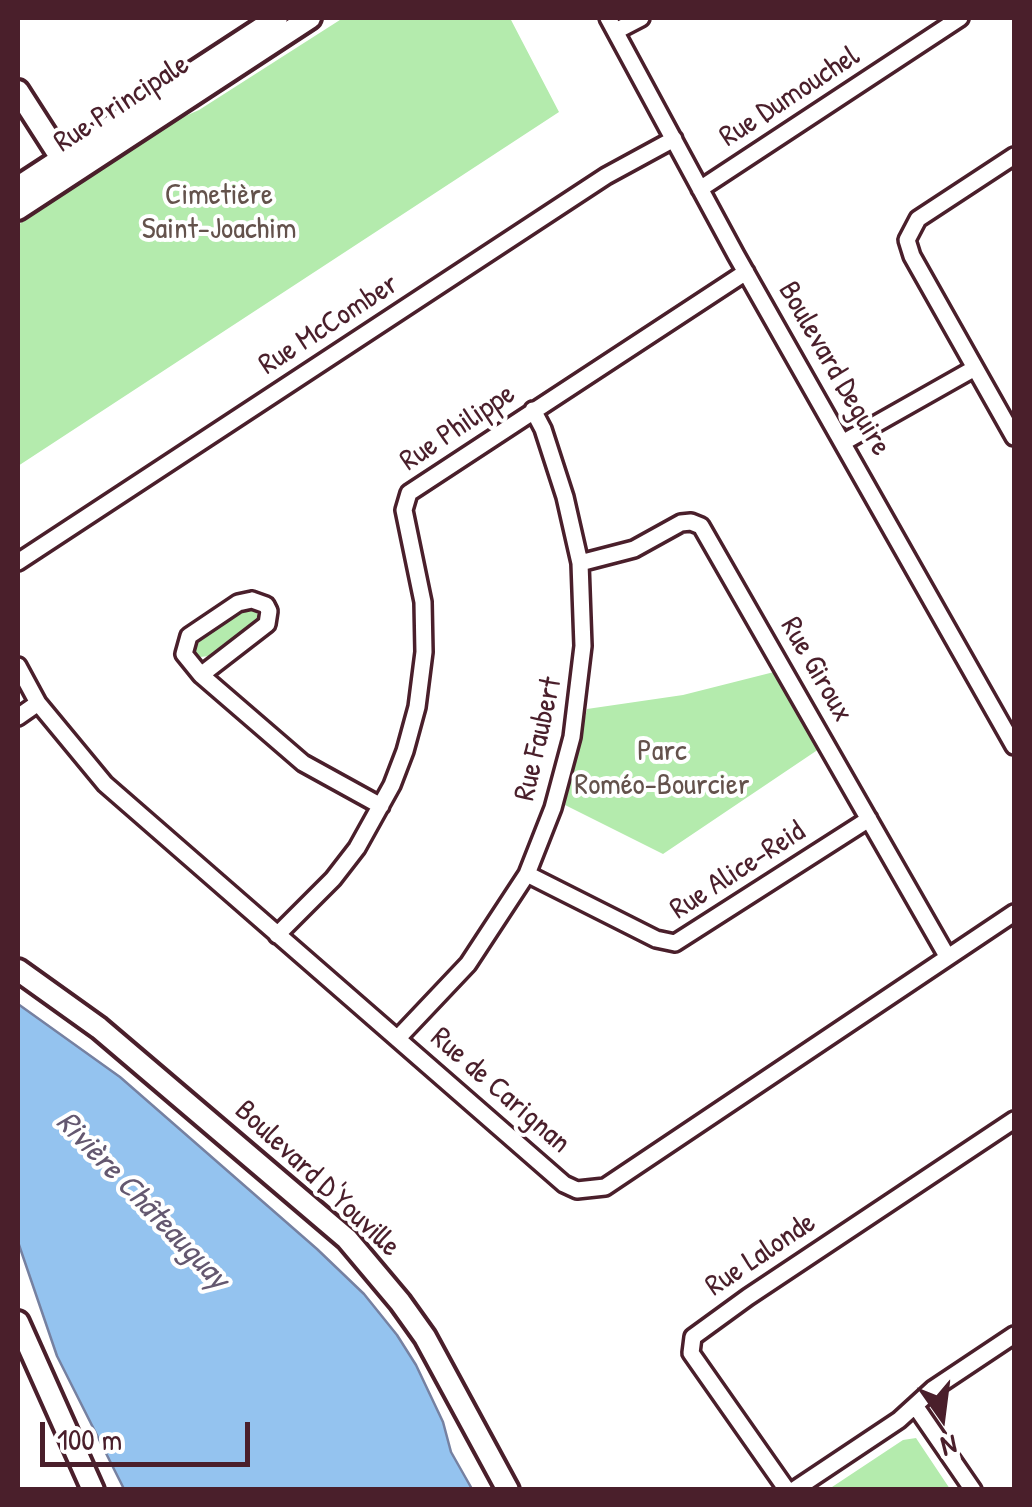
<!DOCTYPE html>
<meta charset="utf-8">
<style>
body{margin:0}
#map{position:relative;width:1032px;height:1507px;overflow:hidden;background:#fff;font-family:"Patrick Hand",sans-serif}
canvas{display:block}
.frame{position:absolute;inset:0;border:20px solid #4a1f2b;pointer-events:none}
.north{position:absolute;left:892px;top:1367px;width:100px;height:100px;-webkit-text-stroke:8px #fff;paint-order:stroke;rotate:166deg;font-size:28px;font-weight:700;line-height:40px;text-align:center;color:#4a1f2b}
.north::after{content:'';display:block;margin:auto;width:35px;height:45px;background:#4a1f2b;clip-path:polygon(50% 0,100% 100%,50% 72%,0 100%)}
.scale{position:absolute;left:40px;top:1422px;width:210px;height:45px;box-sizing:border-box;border:5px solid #4a1f2b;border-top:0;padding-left:12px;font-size:30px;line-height:35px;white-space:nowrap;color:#4a1f2b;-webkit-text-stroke:8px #fff;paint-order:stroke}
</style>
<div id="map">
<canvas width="1032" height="1507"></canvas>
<div class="frame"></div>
<div class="north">N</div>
<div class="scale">100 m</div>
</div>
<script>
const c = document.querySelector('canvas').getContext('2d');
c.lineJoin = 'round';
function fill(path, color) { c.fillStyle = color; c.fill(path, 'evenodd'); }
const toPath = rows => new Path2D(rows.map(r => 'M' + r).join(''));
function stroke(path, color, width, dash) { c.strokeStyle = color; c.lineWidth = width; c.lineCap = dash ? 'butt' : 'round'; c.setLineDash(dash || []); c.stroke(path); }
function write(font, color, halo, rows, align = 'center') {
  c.font = font + ' "Patrick Hand",sans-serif'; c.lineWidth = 8; c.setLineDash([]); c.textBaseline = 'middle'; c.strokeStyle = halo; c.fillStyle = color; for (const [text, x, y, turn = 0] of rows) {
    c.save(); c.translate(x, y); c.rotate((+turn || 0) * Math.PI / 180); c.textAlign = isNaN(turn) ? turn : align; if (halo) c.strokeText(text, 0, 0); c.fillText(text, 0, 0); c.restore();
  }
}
const green = toPath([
 [343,18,510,18,559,112,18,466,18,225,174,121,199,110],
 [254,608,259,617,253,626,209,656,200,657,194,652,197,638,241,611],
 [774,672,819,749,663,854,565,805,587,709,683,695],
 [916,1438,950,1489,829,1489,903,1440]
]);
const water = toPath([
 [18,1004,120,1077,317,1249,364,1294,397,1335,416,1365,443,1422,451,1452,472,1489,124,1489,57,1356,18,1242,18,1004]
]);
const minor = toPath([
 [608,18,736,255,1014,746],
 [616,31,641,18],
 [1014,156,918,219,907,240,912,256,1014,437],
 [700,189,960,18],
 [844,442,975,368],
 [18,562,606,176,674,139],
 [580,563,634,549,681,523,691,522,701,526,947,956],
 [252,600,266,605,269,611,267,624,201,675,184,654,189,636,238,603,252,600],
 [18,666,38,703,105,784,564,1184,577,1190,605,1187,1014,913],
 [201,675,303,763,381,806],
 [18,717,38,703],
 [527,874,656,939,675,943,869,819],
 [277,935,333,879,357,848,392,785,405,751,417,707,424,652,423,602,404,510,409,493,746,272],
 [398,1038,468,964,527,874,553,808,572,737,583,646,580,563,565,497,543,429,533,410],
 [916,1407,973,1490],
 [787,1490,691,1353,693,1337,748,1297,1014,1120],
 [794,1490,899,1420,933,1389,1014,1335]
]);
const tertiary = toPath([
 [18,91,68,169],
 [18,187,277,18],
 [18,209,310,18],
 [18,970,99,1028,347,1239,400,1302,425,1337,508,1490],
 [18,1322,93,1490]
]);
const streetNames = [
 ["Rue Dumouchel",790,97,-33],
 ["Rue Principale",122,104,-33],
 ["Rue McComber",329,325,-33],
 ["Boulevard Deguire",834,369,60],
 ["Rue Philippe",458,428,-34],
 ["Rue Giroux",816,670,60],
 ["Rue Faubert",539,739,-77],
 ["Rue Alice-Reid",738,871,-33],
 ["Rue de Carignan",500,1091,41],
 ["Boulevard D'Youville",317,1179,43],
 ["Rue Lalonde",761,1255,-34]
];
const parkNames = [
 ["Cimetière",219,196],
 ["Saint-Joachim",219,230],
 ["Parc",662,752],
 ["Roméo-Bourcier",662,786]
];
const waterNames = [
 ["Rivière Châteauguay",142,1201,46]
];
fill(green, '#b4ebad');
fill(water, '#94c3ef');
stroke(water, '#7681a1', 2.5);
stroke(minor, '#4a1f2b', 22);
stroke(tertiary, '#4a1f2b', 28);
stroke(minor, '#fff', 15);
stroke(tertiary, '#fff', 20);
write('30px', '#4a1f2b', '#fff', streetNames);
write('30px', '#64524c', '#fff', parkNames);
write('italic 32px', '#645870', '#fff', waterNames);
</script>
